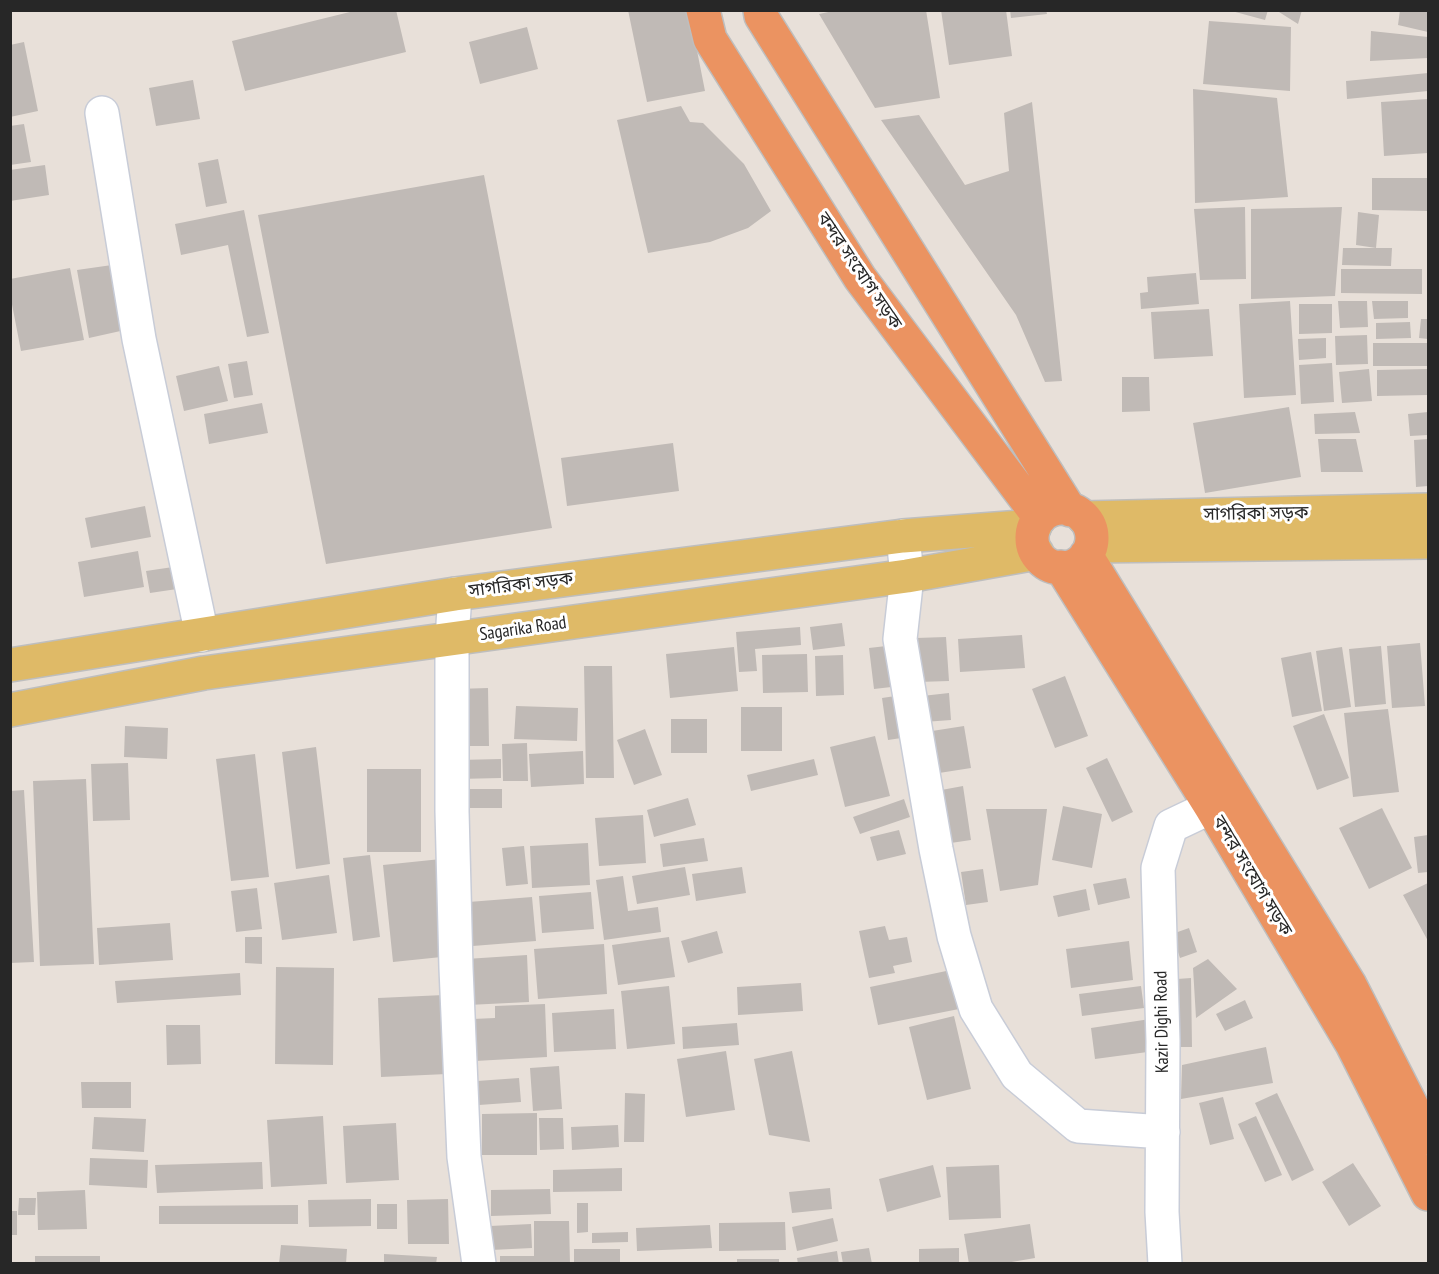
<!DOCTYPE html>
<meta charset="utf-8">
<style>
body{margin:0}
#map{position:relative;width:1439px;height:1274px;overflow:hidden;background:#e8e0d9;font-family:"PT Sans Narrow",sans-serif}
canvas{display:block}
.frame{position:absolute;inset:0;border:12px solid #272727;pointer-events:none}
</style>
<div id="map">
<canvas width="1439" height="1274"></canvas>
<div class="frame"></div>
</div>
<script>
const c = document.querySelector('canvas').getContext('2d');
c.lineJoin = 'round';
function fill(path, color) { c.fillStyle = color; c.fill(path, 'evenodd'); }
const toPath = rows => new Path2D(rows.map(r => 'M' + r).join(''));
function stroke(path, color, width, dash) { c.strokeStyle = color; c.lineWidth = width; c.lineCap = dash ? 'butt' : 'round'; c.setLineDash(dash || []); c.stroke(path); }
function write(font, color, halo, rows, align = 'center') {
  c.font = font + ' "PT Sans Narrow","Noto Sans Bengali",sans-serif'; c.lineWidth = 6; c.setLineDash([]); c.textBaseline = 'middle'; c.strokeStyle = halo; c.fillStyle = color; for (const [text, x, y, turn = 0] of rows) {
    c.save(); c.translate(x, y); c.rotate((+turn || 0) * Math.PI / 180); c.textAlign = isNaN(turn) ? turn : align; if (halo) c.strokeText(text, 0, 0); c.fillText(text, 0, 0); c.restore();
  }
}
const building = toPath([
 [358,10,396,10,406,52,245,91,232,41],
 [628,10,689,10,705,91,647,102],
 [838,10,926,10,940,98,875,108,819,14],
 [941,10,1006,10,1012,56,949,65],
 [1010,10,1046,10,1047,14,1011,18],
 [1228,10,1268,10,1265,20],
 [1280,10,1302,10,1298,24,1279,12],
 [1400,10,1428,10,1428,32,1398,25],
 [1209,21,1291,27,1290,91,1203,84],
 [527,27,538,69,480,84,469,42],
 [1371,31,1428,37,1428,58,1370,61],
 [24,42,38,111,10,117,10,45],
 [1428,73,1428,91,1347,99,1346,81],
 [193,80,200,119,156,126,149,88],
 [1193,89,1277,98,1288,197,1195,203],
 [1428,99,1428,153,1384,156,1381,102],
 [1032,102,1062,381,1045,382,1016,315,881,120,919,115,965,185,1009,171,1004,113],
 [681,106,690,122,703,123,744,164,771,211,748,228,710,242,648,253,617,120],
 [24,124,31,162,10,165,10,126],
 [218,159,227,203,206,207,198,163],
 [45,165,49,195,10,201,10,170],
 [484,175,552,528,326,564,258,215],
 [1372,178,1428,178,1428,211,1372,210],
 [1245,207,1246,279,1200,280,1194,209],
 [1342,207,1335,296,1251,299,1251,209],
 [244,210,269,333,247,337,228,245,181,255,175,224],
 [1358,212,1379,215,1376,248,1356,245],
 [1343,248,1392,248,1391,266,1342,265],
 [112,265,125,330,89,338,77,270],
 [70,268,84,340,21,351,10,294,10,279],
 [1341,269,1422,269,1422,294,1341,293],
 [1196,273,1199,304,1141,309,1140,293,1148,292,1147,277],
 [1290,301,1296,395,1244,398,1239,304],
 [1338,301,1367,301,1368,327,1340,328],
 [1372,301,1408,301,1408,318,1374,319],
 [1299,304,1332,304,1332,333,1299,334],
 [1209,309,1213,356,1154,359,1151,312],
 [1421,319,1428,319,1428,339,1419,338],
 [1410,322,1411,338,1376,339,1376,323],
 [1367,335,1368,364,1336,365,1335,336],
 [1326,338,1326,358,1299,360,1298,339],
 [1373,343,1428,343,1428,366,1373,366],
 [247,361,253,395,234,398,228,364],
 [1332,363,1334,402,1301,404,1299,365],
 [219,366,228,401,184,411,176,376],
 [1369,369,1372,401,1342,403,1339,372],
 [1428,369,1428,395,1377,396,1377,370],
 [1122,377,1149,377,1150,411,1122,412],
 [262,403,268,433,209,444,204,414],
 [1289,407,1301,477,1205,493,1193,423],
 [1355,412,1360,433,1315,434,1314,414],
 [1428,412,1428,435,1410,436,1408,414],
 [1318,439,1356,439,1363,472,1321,472],
 [1428,439,1428,486,1416,487,1414,440],
 [673,443,679,491,567,506,561,458],
 [145,506,151,537,91,548,85,518],
 [138,551,144,587,84,597,78,562],
 [173,567,177,589,150,593,146,571],
 [842,623,845,646,813,650,810,627],
 [800,627,801,645,755,649,757,671,739,672,736,632],
 [1022,635,1025,668,960,672,958,639],
 [946,637,949,681,918,682,916,638],
 [1420,643,1425,706,1392,708,1387,646],
 [895,645,900,686,874,689,869,648],
 [1381,646,1386,704,1355,707,1349,649],
 [734,647,738,691,670,698,666,654],
 [1342,647,1351,707,1324,711,1316,651],
 [1311,652,1322,711,1292,717,1281,658],
 [807,654,808,692,763,693,762,655],
 [843,655,844,695,816,696,815,656],
 [584,666,612,666,614,778,586,778],
 [1065,676,1088,736,1055,748,1032,689],
 [488,688,489,746,457,746,456,689],
 [949,693,951,720,924,722,922,696],
 [902,695,908,737,888,740,882,698],
 [516,706,578,708,577,741,514,739],
 [741,707,782,707,782,751,741,751],
 [1388,709,1399,792,1353,797,1344,713],
 [1324,714,1349,778,1317,790,1293,726],
 [671,719,707,719,707,753,671,753],
 [125,726,168,728,167,759,124,757],
 [964,726,971,768,939,773,932,731],
 [645,729,662,775,634,785,617,740],
 [875,736,890,796,845,807,830,747],
 [527,743,528,781,503,781,502,744],
 [316,747,330,864,296,869,282,752],
 [583,751,584,784,531,787,529,754],
 [255,754,269,877,231,881,216,759],
 [1107,758,1133,812,1112,822,1086,768],
 [501,759,501,778,458,779,458,760],
 [814,759,818,775,751,791,747,775],
 [128,763,130,820,93,821,91,764],
 [367,769,421,769,421,852,367,852],
 [86,779,94,964,40,966,33,781],
 [963,786,971,840,944,844,936,791],
 [458,789,502,789,502,808,458,808],
 [24,790,34,962,10,963,10,791],
 [688,798,696,825,654,837,647,810],
 [904,799,910,817,860,834,853,817],
 [1063,806,1102,814,1092,868,1052,860],
 [1382,808,1412,868,1369,889,1339,828],
 [986,809,1047,809,1038,885,1000,891],
 [643,815,646,863,599,866,595,818],
 [899,830,906,854,877,861,870,837],
 [1428,835,1428,872,1418,873,1414,837],
 [704,838,708,861,663,867,660,844],
 [588,843,590,885,532,888,530,846],
 [524,846,528,884,506,886,502,848],
 [370,855,380,937,353,941,343,858],
 [441,859,451,956,393,962,383,865],
 [685,867,690,895,637,904,632,876],
 [742,867,746,893,696,901,692,874],
 [983,869,988,902,966,905,961,872],
 [329,875,337,933,282,940,274,883],
 [623,876,628,911,658,907,661,932,604,940,596,880],
 [1126,878,1130,898,1098,905,1093,884],
 [1428,883,1428,941,1403,895],
 [257,888,262,929,236,932,231,891],
 [1086,889,1090,910,1058,917,1053,896],
 [591,892,594,929,542,933,539,896],
 [532,897,536,941,460,947,456,903],
 [170,923,173,960,99,965,97,928],
 [885,926,889,940,907,937,912,962,893,966,895,973,869,978,859,931],
 [1189,928,1197,952,1180,958,1172,934],
 [717,931,723,953,688,963,681,941],
 [245,937,262,937,262,964,245,963],
 [669,937,675,977,618,985,612,945],
 [1129,941,1133,980,1071,988,1066,949],
 [604,944,607,994,538,999,534,949],
 [527,955,529,1002,468,1005,466,959],
 [1208,959,1237,989,1196,1018,1193,968],
 [276,967,334,968,333,1065,275,1064],
 [951,970,959,1009,878,1025,870,987],
 [240,973,241,995,117,1003,115,981],
 [1191,978,1192,1047,1178,1047,1177,979],
 [801,983,803,1011,738,1015,737,987],
 [669,986,675,1044,627,1049,621,991],
 [1141,986,1144,1008,1082,1016,1079,994],
 [444,995,447,1074,381,1077,378,998],
 [1245,1000,1253,1018,1225,1031,1216,1014],
 [545,1004,547,1057,475,1061,473,1019,495,1018,495,1006],
 [614,1009,616,1049,554,1052,552,1013],
 [954,1016,971,1089,927,1100,909,1027],
 [1150,1019,1155,1051,1095,1059,1091,1028],
 [737,1023,739,1045,683,1049,682,1027],
 [166,1025,200,1025,201,1064,167,1065],
 [1266,1047,1273,1083,1181,1099,1182,1065],
 [726,1051,735,1110,686,1117,677,1059],
 [792,1051,810,1142,769,1135,754,1059],
 [559,1066,562,1109,533,1111,530,1068],
 [519,1078,521,1102,479,1105,477,1081],
 [81,1082,131,1082,131,1108,82,1108],
 [625,1093,645,1094,644,1142,624,1142],
 [1277,1093,1314,1170,1292,1181,1255,1103],
 [1223,1097,1234,1139,1210,1145,1199,1103],
 [537,1113,537,1155,482,1155,482,1114],
 [323,1116,327,1184,271,1187,267,1120],
 [1256,1116,1282,1175,1265,1182,1238,1124],
 [94,1117,146,1119,144,1152,92,1149],
 [539,1118,563,1118,564,1149,540,1150],
 [396,1123,399,1180,346,1183,343,1126],
 [618,1125,619,1147,572,1150,571,1127],
 [90,1158,148,1160,147,1188,89,1185],
 [262,1162,263,1189,157,1193,155,1165],
 [1353,1163,1381,1206,1349,1226,1322,1182],
 [933,1165,941,1197,887,1212,879,1179],
 [999,1165,1001,1218,949,1220,946,1167],
 [622,1168,622,1191,553,1192,553,1170],
 [830,1188,832,1209,792,1213,789,1192],
 [550,1189,551,1214,491,1216,491,1190],
 [85,1190,87,1229,38,1230,37,1192],
 [19,1198,36,1198,35,1215,18,1215],
 [371,1199,371,1226,309,1227,308,1200],
 [448,1199,449,1244,408,1244,407,1200],
 [577,1203,588,1203,588,1232,577,1233],
 [377,1204,397,1204,397,1229,377,1229],
 [298,1205,298,1224,159,1224,159,1206],
 [10,1211,17,1211,17,1235,10,1235],
 [833,1218,838,1241,797,1251,792,1227],
 [534,1221,569,1221,570,1264,500,1264,500,1256,534,1256],
 [785,1222,786,1250,719,1251,719,1223],
 [531,1224,532,1248,491,1250,490,1226],
 [1030,1224,1035,1258,1000,1264,969,1264,964,1234],
 [710,1225,712,1248,637,1251,636,1228],
 [628,1232,628,1242,592,1243,592,1233],
 [281,1245,347,1249,346,1264,279,1264],
 [869,1248,872,1264,843,1264,841,1252],
 [959,1248,959,1264,919,1264,919,1249],
 [574,1249,620,1249,620,1264,574,1264],
 [837,1251,839,1264,798,1264,797,1258],
 [384,1254,437,1257,436,1264,384,1264],
 [35,1256,100,1256,100,1264,35,1264],
 [737,1259,779,1259,779,1264,737,1264]
]);
const minor = toPath([
 [102,113,139,339,202,635],
 [903,536,907,576,900,639,936,849,954,936,976,1009,1017,1075,1078,1126,1163,1132],
 [455,594,452,639,452,811,456,968,464,1157,479,1264],
 [1165,1264,1162,1212,1163,1041,1158,868,1171,826,1211,807]
]);
const major = toPath([
 [1084,518,1428,510],
 [1091,546,1428,542],
 [10,665,455,594,903,536,1035,526],
 [10,710,204,673,907,576,1037,553]
]);
const highway = toPath([
 [703,10,710,39,860,278,1040,518],
 [760,10,761,16,1070,510],
 '1032 538a30 30 0 1 1 60 0a30 30 0 1 1-60 0Z',
 [1086,555,1350,985,1428,1138],
 [1061,567,1211,807,1352,1044,1428,1194]
]);
const streetNames = [
 ["বন্দর সংযোগ সড়ক",859,271,56],
 ["সাগরিকা সড়ক",1256,514,-1],
 ["সাগরিকা সড়ক",521,585,-7],
 ["Sagarika Road",523,629,-8],
 ["বন্দর সংযোগ সড়ক",1252,876,59],
 ["Kazir Dighi Road",1162,1022,-91]
];
fill(building, '#c0bab6');
stroke(minor, '#c8ccd7', 36);
stroke(major, '#bebebe', 36);
stroke(highway, '#bebebe', 36);
stroke(minor, '#fff', 33);
stroke(major, '#dfba67', 33);
stroke(highway, '#eb9361', 33);
write('18px', '#272727', '#fff', streetNames);
</script>
